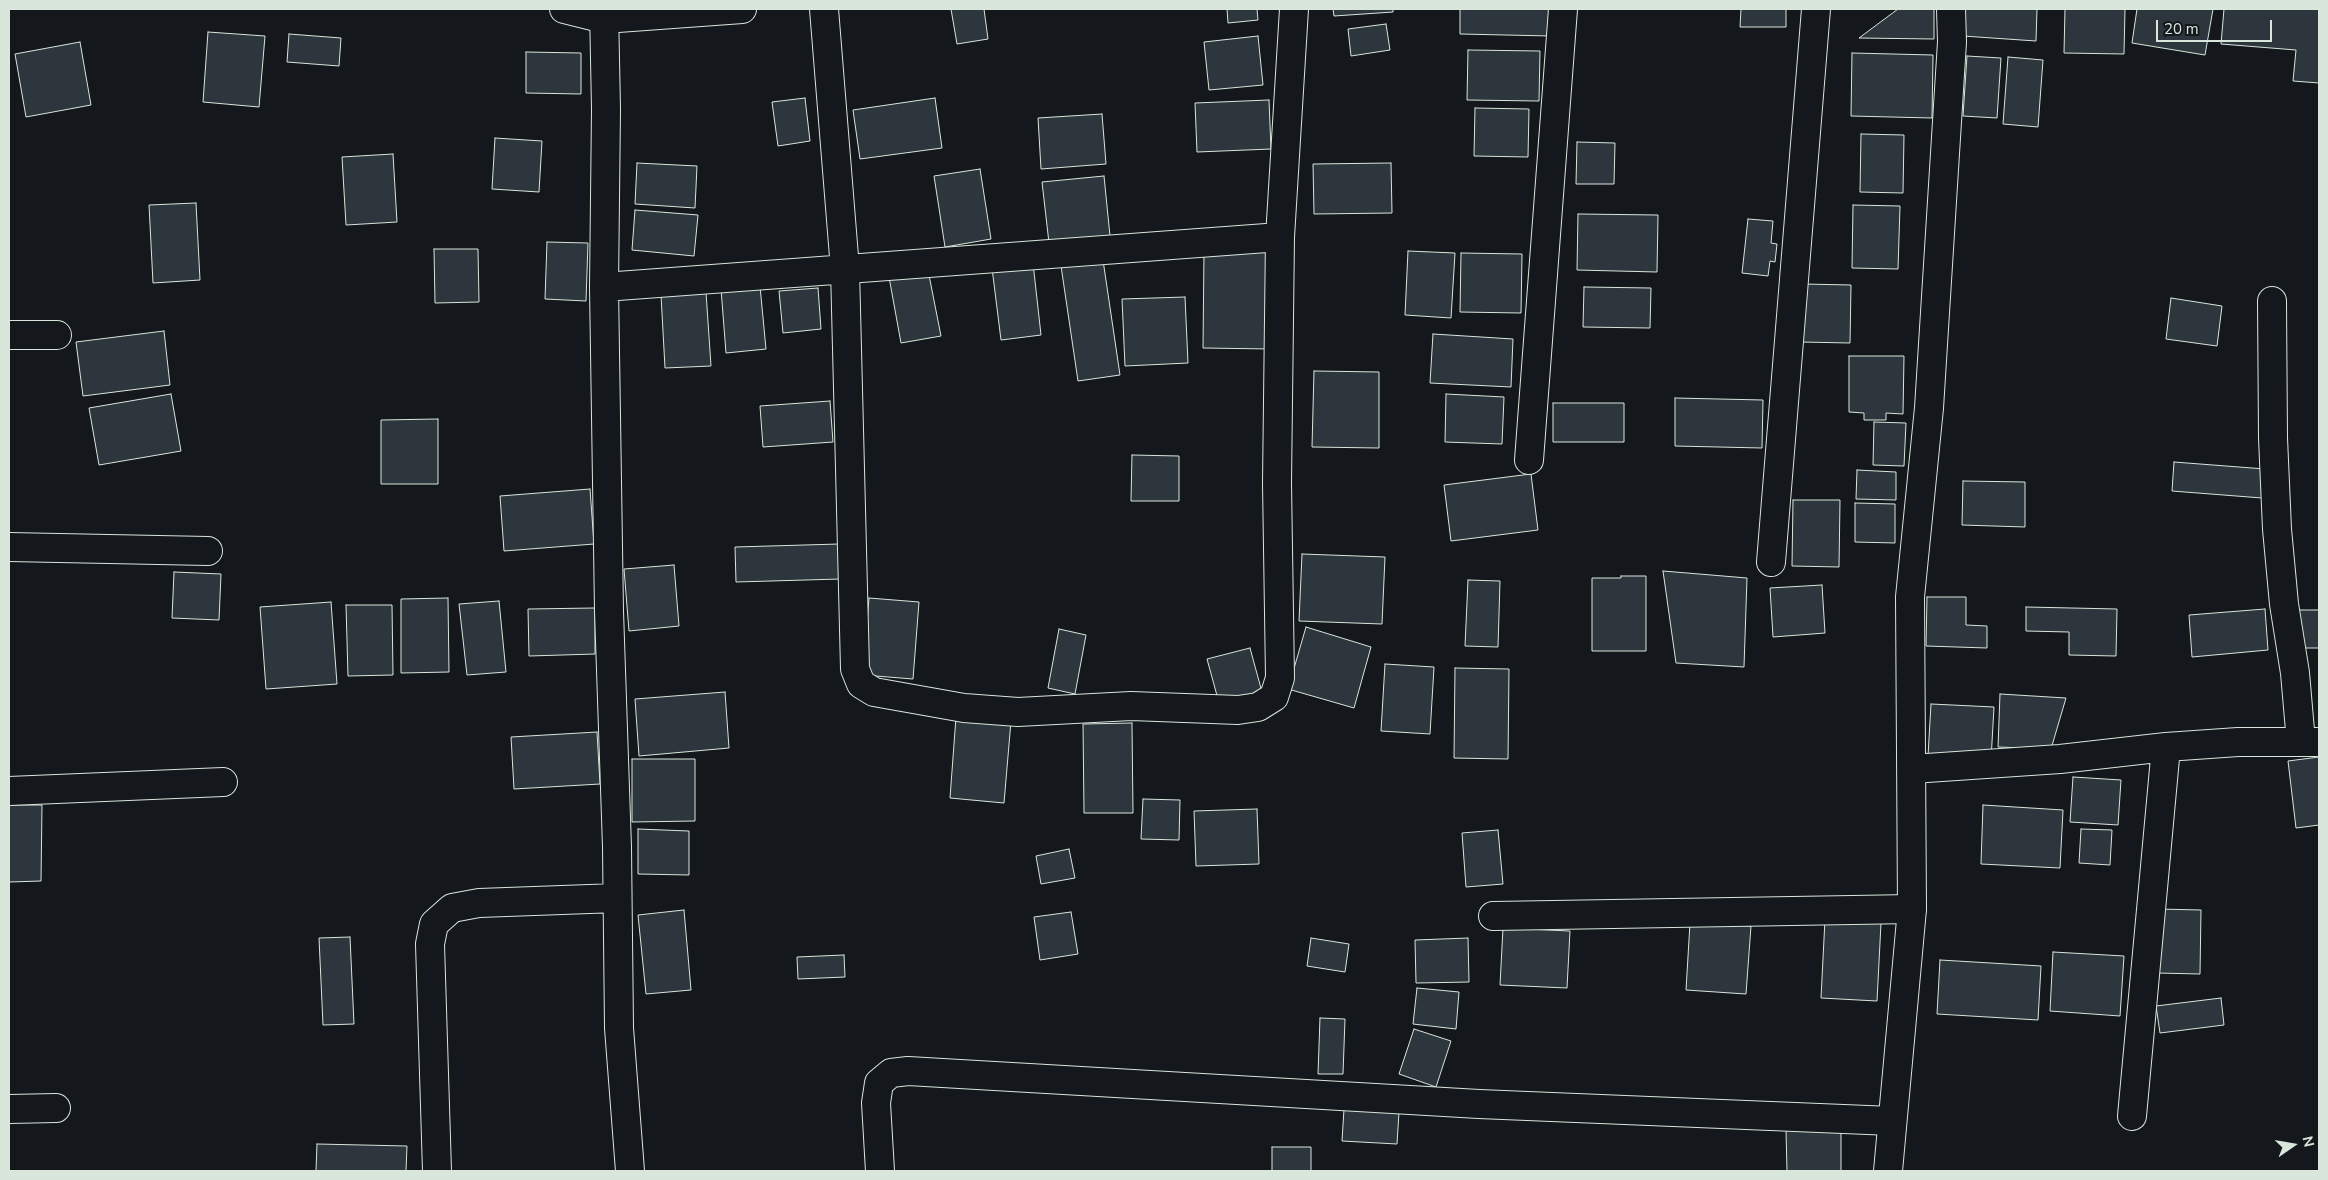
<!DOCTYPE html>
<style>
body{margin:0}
#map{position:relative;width:2328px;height:1180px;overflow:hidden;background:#14181c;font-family:"Nunito Sans",sans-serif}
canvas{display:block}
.frame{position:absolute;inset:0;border:10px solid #d8e6dc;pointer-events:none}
.north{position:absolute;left:2268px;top:1120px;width:50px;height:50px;-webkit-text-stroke:4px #14181c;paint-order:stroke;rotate:77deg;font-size:14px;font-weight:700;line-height:20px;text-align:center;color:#d8e6dc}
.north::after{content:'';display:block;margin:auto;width:18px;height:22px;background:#d8e6dc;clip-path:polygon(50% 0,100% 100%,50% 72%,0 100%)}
.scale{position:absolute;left:2156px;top:20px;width:116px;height:22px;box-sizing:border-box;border:2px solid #d8e6dc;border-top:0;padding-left:6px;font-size:15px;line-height:18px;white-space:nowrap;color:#d8e6dc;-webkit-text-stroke:4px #14181c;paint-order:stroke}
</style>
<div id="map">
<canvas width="2328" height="1180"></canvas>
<div class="frame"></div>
<div class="north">N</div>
<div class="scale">20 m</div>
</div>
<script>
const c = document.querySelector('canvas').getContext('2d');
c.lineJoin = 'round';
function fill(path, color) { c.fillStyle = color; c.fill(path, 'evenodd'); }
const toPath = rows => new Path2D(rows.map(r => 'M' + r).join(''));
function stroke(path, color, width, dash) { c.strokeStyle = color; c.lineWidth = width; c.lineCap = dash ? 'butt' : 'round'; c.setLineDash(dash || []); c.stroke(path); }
const building = toPath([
 [951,9,984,9,988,39,957,44,951,9],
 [1227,9,1257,9,1258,20,1228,23,1227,9],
 [1333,9,1393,9,1393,12,1334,16,1333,9],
 [1460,9,1551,9,1551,36,1460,34,1460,9],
 [1741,9,1786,9,1786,27,1740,27,1741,9],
 [1898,9,1934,9,1934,39,1859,38,1898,9],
 [1964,9,2037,9,2036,41,1963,36,1964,9],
 [2065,9,2125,9,2124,54,2064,53,2065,9],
 [2137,9,2213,9,2205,55,2132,43,2137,9],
 [2224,9,2319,9,2319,83,2293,81,2296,50,2221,44,2224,9],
 [1386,24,1390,50,1351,56,1348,29,1386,24],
 [208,32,265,36,259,107,203,102,208,32],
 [289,34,341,38,339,66,287,62,289,34],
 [1258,36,1263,85,1209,90,1204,42,1258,36],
 [80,42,91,105,26,117,15,54,80,42],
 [1468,50,1540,51,1539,101,1467,100,1468,50],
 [526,52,581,53,581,94,526,93,526,52],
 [1852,53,1933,55,1932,118,1851,116,1852,53],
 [1967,56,2001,58,1997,118,1963,116,1967,56],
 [2008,57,2043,60,2038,127,2003,124,2008,57],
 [805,98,810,141,778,146,772,102,805,98],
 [935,98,942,148,860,159,853,110,935,98],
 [1269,100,1271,149,1197,152,1195,103,1269,100],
 [1475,108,1529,109,1528,157,1474,156,1475,108],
 [1102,114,1106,164,1041,169,1038,118,1102,114],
 [1861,134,1904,135,1903,193,1860,192,1861,134],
 [495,138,542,141,539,192,492,189,495,138],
 [1577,142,1615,143,1614,184,1576,184,1577,142],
 [393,154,397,222,346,225,342,157,393,154],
 [637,163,697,166,695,208,635,204,637,163],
 [1391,163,1392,213,1314,214,1313,164,1391,163],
 [980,169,991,239,945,247,934,176,980,169],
 [1104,176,1110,236,1049,243,1042,182,1104,176],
 [196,203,200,280,153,283,149,205,196,203],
 [1853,205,1900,206,1898,269,1852,268,1853,205],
 [635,210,698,215,694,256,632,250,635,210],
 [1578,214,1658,215,1657,272,1577,270,1578,214],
 [1748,219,1773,221,1771,243,1777,244,1775,262,1770,261,1768,276,1742,273,1748,219],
 [547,242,588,243,586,301,545,299,547,242],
 [434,249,478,249,479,302,435,303,434,249],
 [1204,251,1272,252,1271,349,1203,348,1204,251],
 [1408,251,1455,253,1451,318,1405,315,1408,251],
 [1461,253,1522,254,1521,313,1460,312,1461,253],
 [1103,260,1120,375,1078,381,1061,266,1103,260],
 [1033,263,1041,335,1001,340,992,268,1033,263],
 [928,270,941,336,901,343,889,277,928,270],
 [1803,284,1851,285,1850,343,1801,342,1803,284],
 [760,286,766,349,726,353,721,289,760,286],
 [1584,287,1651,288,1650,328,1583,327,1584,287],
 [818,288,821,329,783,333,779,291,818,288],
 [706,292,711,366,665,368,661,295,706,292],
 [1185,297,1188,363,1125,366,1122,299,1185,297],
 [2171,298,2222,306,2217,346,2166,339,2171,298],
 [164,331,170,385,83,396,76,342,164,331],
 [1433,334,1513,339,1511,387,1430,383,1433,334],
 [1849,356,1904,356,1903,414,1886,413,1886,420,1864,420,1864,413,1849,412,1849,356],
 [1314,371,1379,372,1379,448,1312,447,1314,371],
 [171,394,181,451,99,465,89,408,171,394],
 [1446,394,1504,397,1502,444,1445,442,1446,394],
 [1675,398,1763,400,1762,448,1675,446,1675,398],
 [830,401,833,442,763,447,760,406,830,401],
 [1553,403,1624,403,1624,442,1553,442,1553,403],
 [438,419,438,484,381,484,381,420,438,419],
 [1874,422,1906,423,1904,466,1873,465,1874,422],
 [1132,455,1179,456,1179,501,1131,501,1132,455],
 [2174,462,2265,469,2262,498,2172,491,2174,462],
 [1857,470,1896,472,1896,500,1856,499,1857,470],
 [1531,474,1538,530,1451,541,1444,485,1531,474],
 [1963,481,2025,482,2025,527,1962,525,1963,481],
 [590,489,594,544,504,551,500,496,590,489],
 [1793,500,1840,500,1839,567,1792,566,1793,500],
 [1855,503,1895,504,1895,543,1855,542,1855,503],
 [839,544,840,579,736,582,735,547,839,544],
 [1302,554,1385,557,1382,624,1299,621,1302,554],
 [674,565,679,626,629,631,624,569,674,565],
 [1663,571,1747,578,1744,667,1676,663,1663,571],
 [174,572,221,574,219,620,172,618,174,572],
 [1621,576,1646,576,1646,651,1592,651,1592,578,1621,578,1621,576],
 [1468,580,1500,581,1498,647,1465,646,1468,580],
 [1822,585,1825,633,1773,637,1770,588,1822,585],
 [1927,597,1966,597,1966,625,1987,626,1987,648,1926,646,1927,597],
 [448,598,449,672,401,673,401,599,448,598],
 [869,598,919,602,913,679,863,675,869,598],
 [499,601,506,672,467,675,459,604,499,601],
 [331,602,337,684,266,689,260,607,331,602],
 [346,605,392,605,393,675,348,676,346,605],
 [2026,607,2117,609,2116,656,2069,655,2069,632,2026,631,2026,607],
 [595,608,595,654,529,656,528,609,595,608],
 [2265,609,2268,650,2192,657,2189,615,2265,609],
 [2297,610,2319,610,2319,648,2298,648,2297,610],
 [1306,627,1371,647,1354,708,1288,689,1306,627],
 [1059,629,1086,635,1075,694,1048,688,1059,629],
 [1250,648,1262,692,1219,703,1207,659,1250,648],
 [1385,664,1434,667,1430,734,1381,731,1385,664],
 [1455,668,1509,669,1508,759,1454,758,1455,668],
 [725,692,729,748,639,756,635,699,725,692],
 [2000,694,2066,698,2051,749,1998,747,2000,694],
 [1931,704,1994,707,1991,760,1928,756,1931,704],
 [956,717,1011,721,1004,803,950,798,956,717],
 [1132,723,1133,813,1084,813,1083,724,1132,723],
 [597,732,600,784,514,789,511,737,597,732],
 [2319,757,2319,825,2296,828,2288,761,2319,757],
 [632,759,695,759,695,821,632,822,632,759],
 [2073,777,2121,780,2118,825,2070,822,2073,777],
 [1143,799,1180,800,1179,840,1141,839,1143,799],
 [9,805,42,805,41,881,9,882,9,805],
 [1983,805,2063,810,2060,868,1981,864,1983,805],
 [1257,809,1259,864,1196,866,1194,811,1257,809],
 [638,829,689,831,689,875,638,874,638,829],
 [2081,829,2112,830,2110,865,2079,863,2081,829],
 [1498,830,1503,884,1466,887,1462,833,1498,830],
 [1069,849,1075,878,1041,884,1036,856,1069,849],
 [2158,909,2201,910,2200,974,2157,973,2158,909],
 [684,910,691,990,646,994,638,915,684,910],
 [1071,912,1078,954,1040,960,1034,917,1071,912],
 [1825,919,1881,923,1877,1001,1821,998,1825,919],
 [1690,923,1751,926,1746,994,1686,990,1690,923],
 [1503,928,1570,931,1567,988,1500,985,1503,928],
 [350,937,354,1024,323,1025,319,938,350,937],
 [1311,938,1349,944,1345,972,1307,966,1311,938],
 [1468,938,1469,982,1416,983,1415,940,1468,938],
 [2053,952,2124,956,2120,1016,2050,1011,2053,952],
 [844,955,845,977,798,979,797,957,844,955],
 [1940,960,2041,966,2038,1020,1937,1014,1940,960],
 [1417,988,1459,992,1456,1029,1413,1024,1417,988],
 [2221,998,2224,1025,2160,1033,2156,1006,2221,998],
 [1320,1018,1345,1019,1343,1074,1318,1074,1320,1018],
 [1414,1029,1451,1041,1436,1087,1399,1074,1414,1029],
 [1344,1109,1399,1112,1397,1144,1342,1141,1344,1109],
 [1786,1130,1841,1130,1841,1171,1787,1171,1786,1130],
 [317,1144,407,1146,406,1171,316,1171,317,1144],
 [1272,1147,1311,1147,1311,1171,1272,1171,1272,1147]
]);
const minor = toPath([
 [604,9,606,109,604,287,609,611,617,847,619,1028,630,1171],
 [824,9,845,269,855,669,861,684,874,692,964,708,1018,712,1131,706,1238,710,1258,707,1274,697,1280,678,1277,483,1280,237,1294,9],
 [604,287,1280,237],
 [2272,301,2273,438,2277,529,2284,604,2295,673,2301,742],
 [9,335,57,335],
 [1529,460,1563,9],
 [9,547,208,551],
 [1771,562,1816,9],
 [1912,769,2060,759,2166,747,2238,742,2319,742],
 [9,791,223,782],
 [1493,916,1912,909],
 [9,1109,56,1108],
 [2132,1116,2166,747],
 [437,1171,430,944,434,924,452,908,479,903,617,898],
 [880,1171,876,1103,879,1083,891,1073,908,1071,1479,1104,1892,1121]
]);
const tertiary = toPath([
 [564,9,604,19,742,9],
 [1888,1171,1912,909,1910,597,1929,408,1952,42,1951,9]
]);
fill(building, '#2c363c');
stroke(building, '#d8e6dc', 1);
stroke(minor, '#d8e6dc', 30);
stroke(tertiary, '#d8e6dc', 30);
stroke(minor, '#14181c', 28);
stroke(tertiary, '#14181c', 28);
</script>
